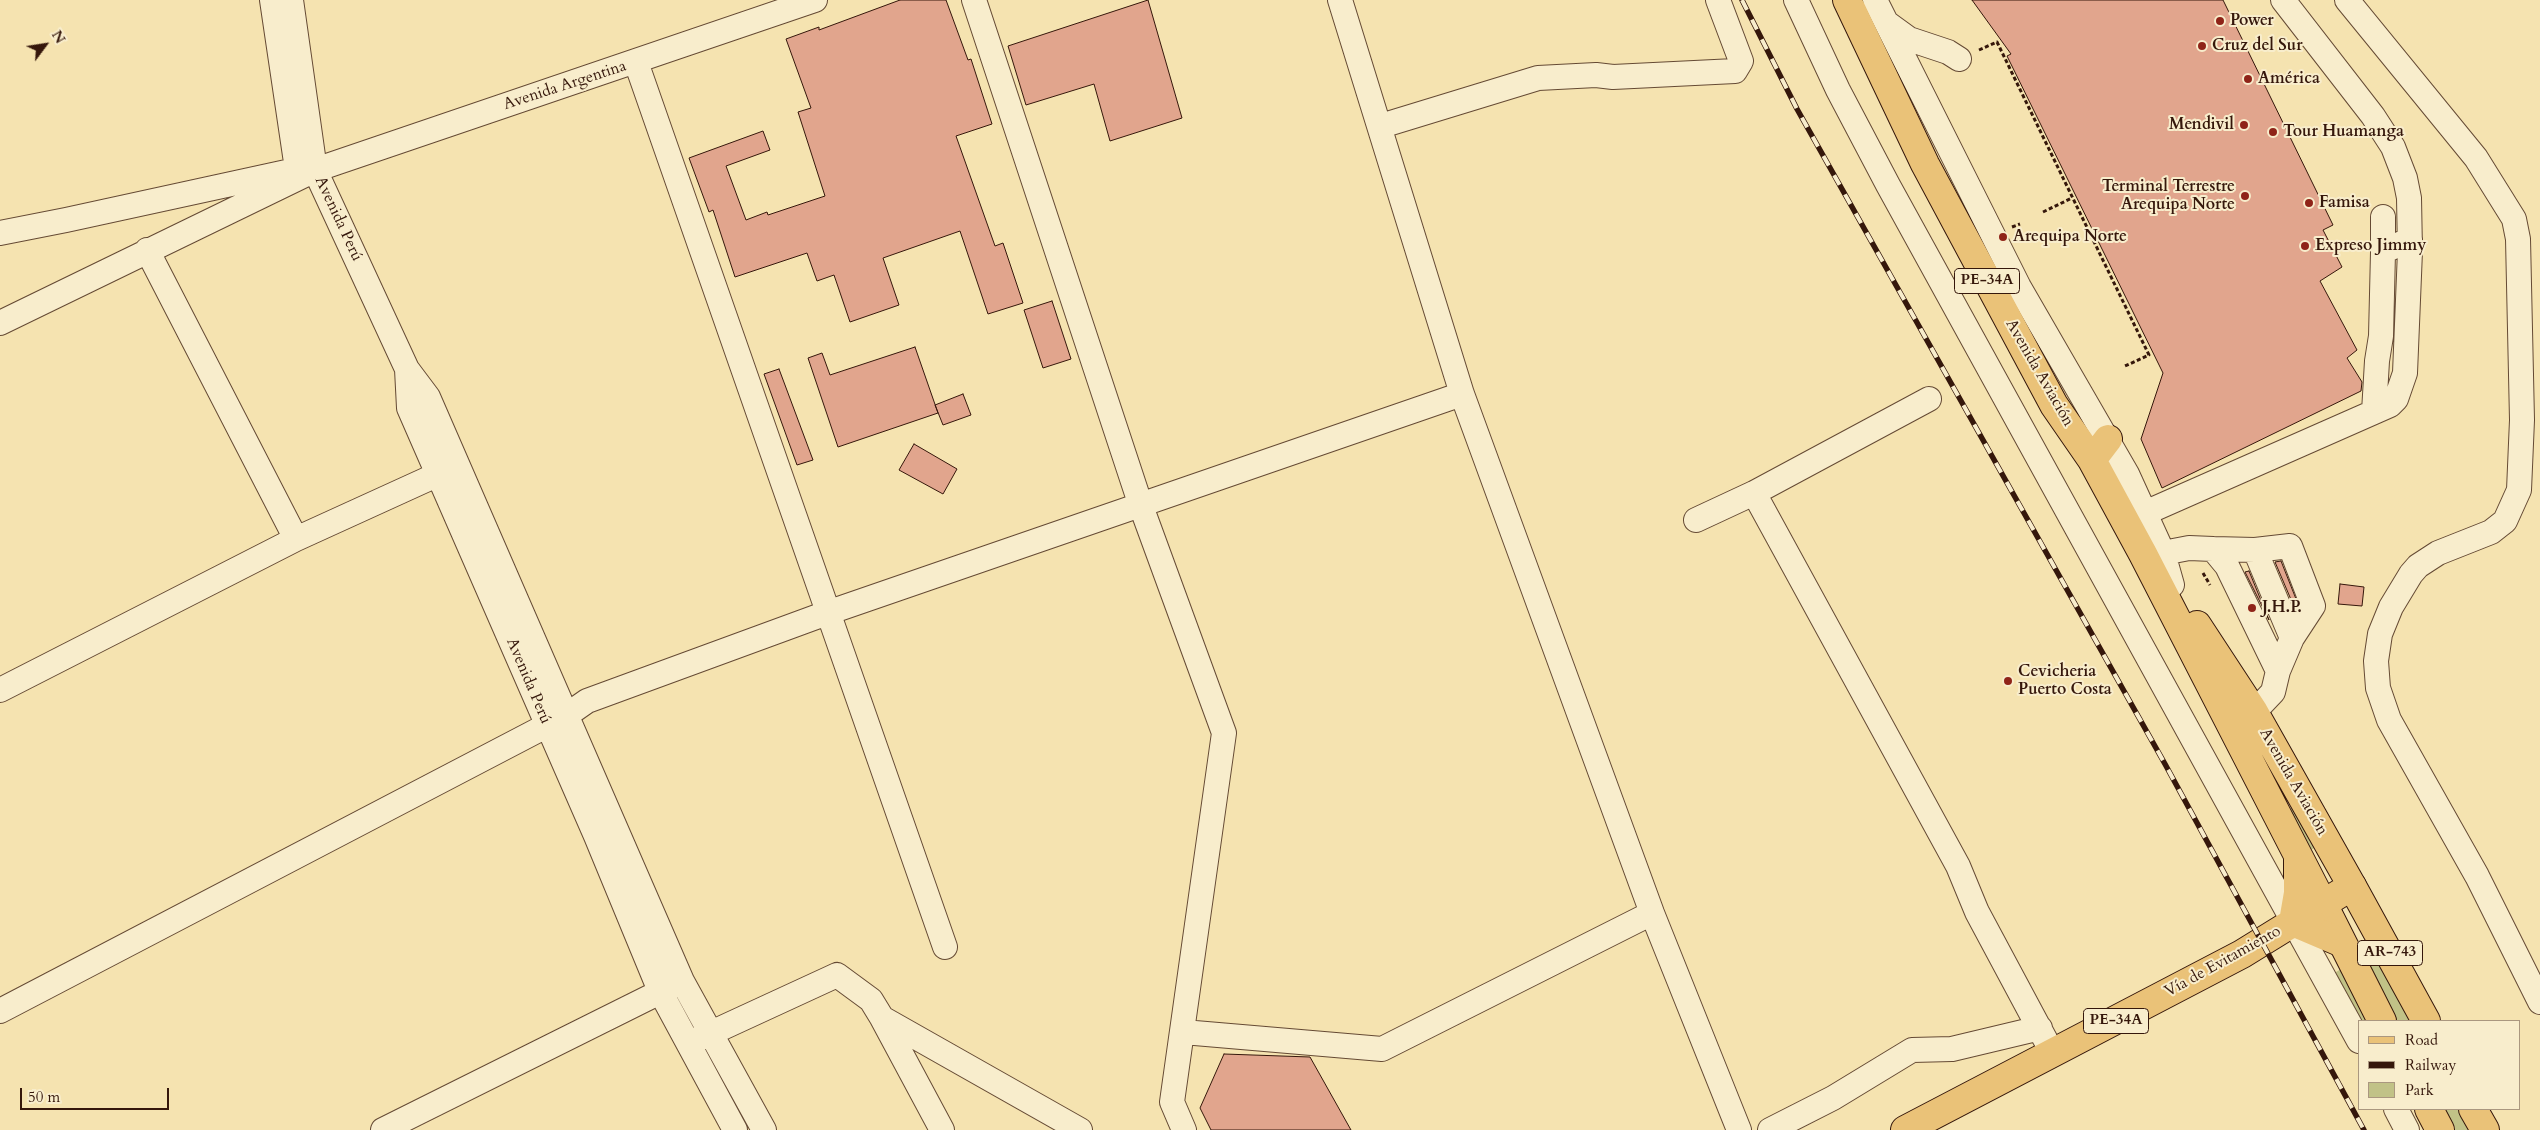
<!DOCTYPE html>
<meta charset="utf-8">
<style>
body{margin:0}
#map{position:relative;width:2540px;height:1130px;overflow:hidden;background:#f5e3b0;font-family:Cardo,serif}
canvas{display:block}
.legend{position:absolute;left:2358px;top:1020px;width:162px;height:90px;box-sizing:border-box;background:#f8edcc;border:1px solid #aa977f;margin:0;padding:6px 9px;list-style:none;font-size:15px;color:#35170b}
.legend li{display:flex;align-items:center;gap:10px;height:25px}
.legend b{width:25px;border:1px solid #aa977f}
.north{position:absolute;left:20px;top:20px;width:50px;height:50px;-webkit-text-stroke:4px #f8edcc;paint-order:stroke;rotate:59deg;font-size:14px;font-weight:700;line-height:20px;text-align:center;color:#35170b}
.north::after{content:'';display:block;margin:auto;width:18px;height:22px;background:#35170b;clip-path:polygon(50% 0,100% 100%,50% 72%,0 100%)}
.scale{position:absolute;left:20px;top:1088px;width:149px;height:22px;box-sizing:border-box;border:2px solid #35170b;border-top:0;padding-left:6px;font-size:15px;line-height:18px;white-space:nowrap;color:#35170b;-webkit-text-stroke:4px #f8edcc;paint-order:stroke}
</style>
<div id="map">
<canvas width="2540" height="1130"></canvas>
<ul class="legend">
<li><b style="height:6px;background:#eac278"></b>Road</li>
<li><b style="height:6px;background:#35170b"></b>Railway</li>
<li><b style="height:14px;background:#c1c287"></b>Park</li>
</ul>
<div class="north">N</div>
<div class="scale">50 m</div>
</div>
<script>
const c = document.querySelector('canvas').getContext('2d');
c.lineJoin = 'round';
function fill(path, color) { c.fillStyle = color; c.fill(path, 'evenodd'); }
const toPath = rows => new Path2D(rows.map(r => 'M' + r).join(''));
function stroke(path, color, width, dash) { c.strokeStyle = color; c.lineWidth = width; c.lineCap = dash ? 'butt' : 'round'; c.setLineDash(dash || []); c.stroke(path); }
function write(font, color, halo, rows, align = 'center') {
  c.font = font + ' Cardo,serif'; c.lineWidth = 4; c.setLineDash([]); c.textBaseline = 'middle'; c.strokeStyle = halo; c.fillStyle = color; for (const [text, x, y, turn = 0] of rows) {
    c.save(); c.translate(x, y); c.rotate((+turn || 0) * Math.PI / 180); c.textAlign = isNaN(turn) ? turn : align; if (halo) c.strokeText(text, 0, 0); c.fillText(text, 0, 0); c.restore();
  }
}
const green = toPath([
 [2294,807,2316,847,2307,852,2284,812],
 [2378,946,2418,1021,2395,1021,2361,956],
 [2343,968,2371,1021,2359,1021,2329,976],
 [2441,1109,2464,1109,2476,1130,2452,1130]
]);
const building = toPath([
 [900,0,946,0,968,60,971,59,992,124,956,136,995,246,1003,243,1023,303,988,314,960,231,883,258,899,305,850,322,834,275,817,281,807,253,735,277,713,210,709,212,689,158,763,131,770,150,726,166,746,220,767,212,768,215,825,196,798,112,811,108,786,39,819,27,819,30,900,0],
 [1148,0,1182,118,1110,141,1094,84,1026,105,1008,46,1148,0],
 [1972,0,2223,0,2333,225,2323,230,2342,267,2320,281,2357,350,2347,358,2362,382,2361,391,2162,488,2141,439,2163,373,2007,56,2011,54,1972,0],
 [1052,301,1071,359,1043,368,1024,310,1052,301],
 [915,347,938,413,838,447,808,358,822,353,830,375,915,347],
 [779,369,813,460,797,465,764,374,779,369],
 [963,394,971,415,943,425,935,405,963,394],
 [914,444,957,469,943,494,899,470,914,444],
 [2281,561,2298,604,2295,609,2275,562,2281,561],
 [2249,571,2269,620,2245,572,2249,571],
 [2340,584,2364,587,2362,606,2338,604,2340,584],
 [1224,1054,1310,1057,1351,1130,1211,1130,1200,1108,1224,1054]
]);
const path = toPath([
 [1979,50,1997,42,2149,355,2125,366],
 [2043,212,2072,198],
 [2012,227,2020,224],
 [2203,573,2210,585]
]);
const minor = toPath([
 [272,0,297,169],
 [291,0,315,170,407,369,428,397,682,981,764,1130],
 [974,0,1141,506,1224,733,1172,1102,1184,1130],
 [1340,0,1462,394,1652,913,1739,1130],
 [1796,0,1838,90,1888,185,2359,1041],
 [1875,0,2019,287,2127,474,2163,553,2172,585],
 [2347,0,2476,158,2514,219,2518,239,2522,420,2519,490,2505,521,2491,532,2438,553,2418,566,2411,574,2391,607,2380,634,2376,661,2378,688,2389,720,2477,876,2540,1002],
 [1887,23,1909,39,1948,52,1959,59],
 [636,62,945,947],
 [1381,126,1538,78,1596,75,1613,77,1735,71,1741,61,1718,0],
 [0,233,66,220,291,171],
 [147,250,296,539],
 [2383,252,2383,217],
 [0,323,315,170,815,0],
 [407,369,409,408,596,836,660,991,735,1130],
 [2374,412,2377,361,2381,336,2383,252,2410,239],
 [1754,493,1958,866,1977,912,2053,1054],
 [2145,513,2390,405,2396,399,2405,373,2410,251,2409,198,2405,178,2393,147,2373,116,2283,0],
 [1696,520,1754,493,1929,399],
 [2213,549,2255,550,2292,638,2278,671],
 [2255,550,2290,546,2313,606,2292,638],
 [2163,553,2189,548,2213,549,2227,566,2278,671,2273,692,2254,712],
 [0,690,296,539,454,467],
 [0,1011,567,715,587,701,827,613,1462,394],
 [882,1018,942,1130],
 [1183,1032,1382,1049,1652,913],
 [696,1040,837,975,871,1000,882,1018,1080,1130],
 [2396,1109,2407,1130],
 [383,1130,674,985],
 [1770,1130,1833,1098,1912,1050,1952,1049,2040,1028]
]);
const major = toPath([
 [2352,886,2426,1021],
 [2323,904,2382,1021],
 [2429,1109,2440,1130],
 [2473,1109,2485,1130]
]);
const highway = toPath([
 [1847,0,1925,164,2054,405,2092,460,2143,554,2323,904],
 [2092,460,2108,439],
 [2298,857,2298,893,2293,922,2340,942],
 [1905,1130,2242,954,2352,886,2254,712,2197,625]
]);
const rail = toPath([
 [1742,0,1797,109,2165,764,2364,1130]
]);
const markers = [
 [2220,21,5,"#8f2418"],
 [2202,46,5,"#8f2418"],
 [2248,79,5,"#8f2418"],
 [2244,125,5,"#8f2418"],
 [2273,132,5,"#8f2418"],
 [2245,196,5,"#8f2418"],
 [2309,203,5,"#8f2418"],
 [2003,237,5,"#8f2418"],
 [2305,246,5,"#8f2418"],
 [2252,608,5,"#8f2418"],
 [2008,681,5,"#8f2418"]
];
const shields = [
 [1987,281,65],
 [2390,953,65],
 [2116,1021,65]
];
const shieldNames = [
 ["PE-34A",1987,281],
 ["AR-743",2390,953],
 ["PE-34A",2116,1021]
];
const poiNames = [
 ["Power",2230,21],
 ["Cruz del Sur",2212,46],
 ["América",2258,79],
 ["Mendivil",2234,125,"right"],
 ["Tour Huamanga",2283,132],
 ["Terminal Terrestre",2235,187,"right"],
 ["Arequipa Norte",2235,205,"right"],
 ["Famisa",2319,203],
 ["Arequipa Norte",2013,237],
 ["Expreso Jimmy",2315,246],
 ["J.H.P.",2262,608],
 ["Cevicheria",2018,672],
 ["Puerto Costa",2018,690]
];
const streetNames = [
 ["Avenida Argentina",565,86,-18],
 ["Avenida Perú",338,219,65],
 ["Avenida Aviación",2039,373,60],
 ["Avenida Perú",528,681,67],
 ["Avenida Aviación",2293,782,60],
 ["Vía de Evitamiento",2223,962,-29]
];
fill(green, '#c1c287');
fill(building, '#e1a58d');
stroke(building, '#35170b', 1);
stroke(minor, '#654a34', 26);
stroke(major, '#35170b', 30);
stroke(highway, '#35170b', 30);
stroke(path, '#35170b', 3, [4, 2.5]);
stroke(minor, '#f8edcc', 24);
stroke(major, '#eac278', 28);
stroke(highway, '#eac278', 28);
stroke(rail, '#35170b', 5.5);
stroke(rail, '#f8edcc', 4, [11]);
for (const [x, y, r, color] of markers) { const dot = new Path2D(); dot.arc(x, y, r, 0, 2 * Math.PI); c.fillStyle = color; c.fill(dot); stroke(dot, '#f8edcc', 2); }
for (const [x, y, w] of shields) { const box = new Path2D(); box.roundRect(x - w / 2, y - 12.5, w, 25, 4); c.fillStyle = '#f8edcc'; c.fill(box); stroke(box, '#35170b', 1); }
write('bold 15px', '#35170b', null, shieldNames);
write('bold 16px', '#35170b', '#f8edcc', poiNames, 'left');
write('16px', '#35170b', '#f8edcc', streetNames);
</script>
